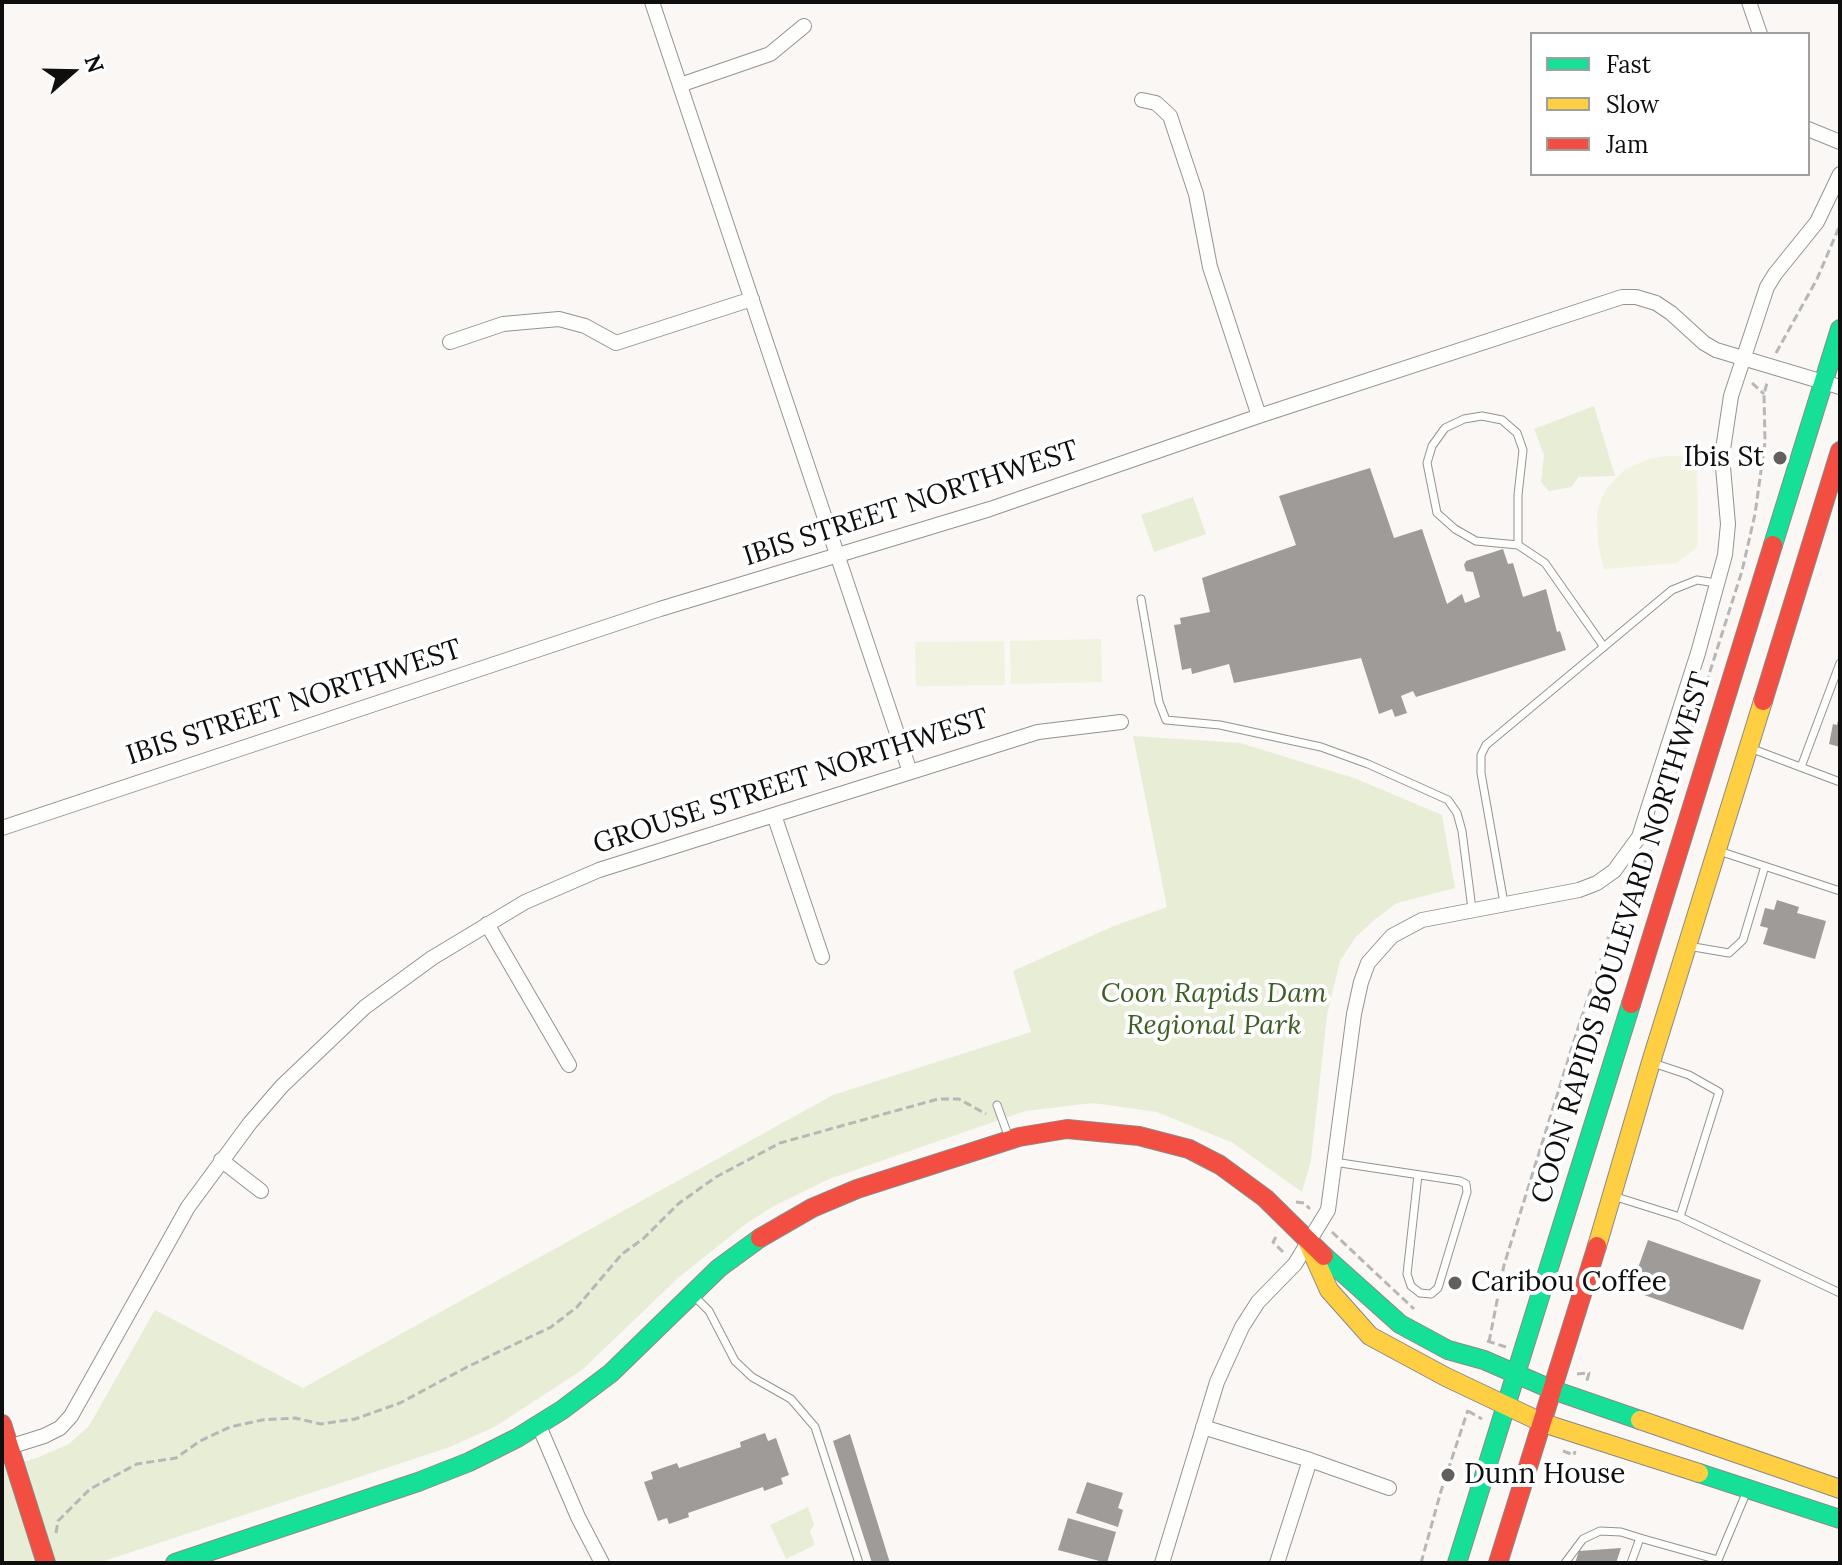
<!DOCTYPE html>
<style>
body{margin:0}
#map{position:relative;width:1842px;height:1565px;overflow:hidden;background:#faf7f4;font-family:Lora,serif}
canvas{display:block}
.frame{position:absolute;inset:0;border:4px solid #0e0e0e;pointer-events:none}
.legend{position:absolute;left:1530px;top:32px;width:280px;height:144px;box-sizing:border-box;background:#fff;border:2px solid #9f9f9f;margin:0;padding:10px 14px;list-style:none;font-size:24px;color:#0e0e0e}
.legend li{display:flex;align-items:center;gap:16px;height:40px}
.legend b{width:40px;border:2px solid #9f9f9f}
.north{position:absolute;left:32px;top:32px;width:80px;height:80px;-webkit-text-stroke:6px #fff;paint-order:stroke;rotate:70deg;font-size:22px;font-weight:700;line-height:32px;text-align:center;color:#0e0e0e}
.north::after{content:'';display:block;margin:auto;width:28px;height:36px;background:#0e0e0e;clip-path:polygon(50% 0,100% 100%,50% 72%,0 100%)}
</style>
<div id="map">
<canvas width="1842" height="1565"></canvas>
<div class="frame"></div>
<ul class="legend">
<li><b style="height:10px;background:#16e098"></b>Fast</li>
<li><b style="height:10px;background:#ffcf43"></b>Slow</li>
<li><b style="height:10px;background:#f24e42"></b>Jam</li>
</ul>
<div class="north">N</div>
</div>
<script>
const c = document.querySelector('canvas').getContext('2d');
c.lineJoin = 'round';
function fill(path, color) { c.fillStyle = color; c.fill(path, 'evenodd'); }
const toPath = rows => new Path2D(rows.map(r => 'M' + r).join(''));
function stroke(path, color, width, dash) { c.strokeStyle = color; c.lineWidth = width; c.lineCap = dash ? 'butt' : 'round'; c.setLineDash(dash || []); c.stroke(path); }
function write(font, color, halo, rows, align = 'center') {
  c.font = font + ' Lora,serif'; c.lineWidth = 8; c.setLineDash([]); c.textBaseline = 'middle'; c.strokeStyle = halo; c.fillStyle = color; for (const [text, x, y, turn = 0] of rows) {
    c.save(); c.translate(x, y); c.rotate((+turn || 0) * Math.PI / 180); c.textAlign = isNaN(turn) ? turn : align; if (halo) c.strokeText(text, 0, 0); c.fillText(text, 0, 0); c.restore();
  }
}
const green = toPath([
 [1594,406,1615,476,1579,477,1571,487,1549,491,1541,482,1544,455,1534,429],
 [1193,497,1206,534,1154,552,1141,515],
 [1133,736,1240,743,1354,778,1442,815,1455,888,1397,903,1374,920,1355,938,1340,961,1327,1015,1311,1160,1302,1192,1233,1143,1157,1112,1093,1103,1025,1111,829,1179,774,1206,747,1223,678,1278,582,1370,496,1426,450,1447,98,1563,2,1563,2,1467,34,1459,69,1444,89,1426,155,1310,303,1388,833,1095,1031,1032,1013,971,1114,926,1167,907],
 [808,1507,814,1524,810,1532,815,1545,786,1559,770,1525]
]);
const pitch = toPath([
 [1667,456,1697,457,1698,546,1677,563,1604,569,1598,544,1597,511,1606,489,1625,469,1649,459],
 [1101,639,1102,682,1011,684,1010,641],
 [1004,641,1005,685,916,686,915,642]
]);
const building = toPath([
 [1370,468,1394,538,1422,529,1447,604,1462,594,1465,603,1480,597,1473,572,1466,571,1464,565,1466,561,1503,549,1508,564,1513,563,1523,597,1546,589,1557,632,1560,631,1566,650,1416,697,1413,691,1401,696,1407,713,1395,717,1392,709,1379,714,1361,658,1234,683,1229,664,1192,674,1191,668,1182,670,1174,625,1181,624,1180,618,1210,612,1202,578,1296,545,1279,496],
 [1839,716,1840,716,1840,747,1829,744,1833,724,1837,725],
 [1777,900,1799,907,1797,913,1826,921,1815,959,1763,944,1768,928,1760,926,1765,908,1774,910],
 [1648,1240,1761,1280,1743,1330,1630,1290],
 [765,1433,768,1441,776,1438,789,1475,781,1478,783,1484,764,1491,763,1487,688,1513,689,1517,669,1524,667,1518,658,1521,644,1482,653,1479,651,1472,677,1463,679,1468,741,1447,740,1442],
 [850,1434,890,1563,872,1563,833,1441],
 [1087,1482,1123,1493,1118,1508,1123,1510,1118,1527,1076,1513],
 [1068,1518,1116,1532,1107,1563,1058,1550],
 [1621,1548,1616,1563,1575,1563,1579,1551]
]);
const path = toPath([
 [1776,353,1817,279,1840,225],
 [1752,383,1764,394],
 [1677,775,1742,571,1755,514,1765,442,1764,394,1767,383],
 [1296,1202,1304,1203,1310,1209],
 [1332,1232,1414,1309],
 [1276,1237,1273,1242,1283,1252],
 [1487,1341,1506,1347],
 [1489,1342,1504,1265,1579,1025,1620,903,1630,891,1651,850],
 [1577,1374,1589,1373,1586,1384],
 [1468,1411,1482,1419],
 [1563,1451,1574,1455,1575,1451],
 [56,1533,58,1521,90,1489,137,1464,176,1458,200,1441,230,1427,262,1420,295,1418,321,1424,355,1419,400,1403,467,1367,551,1327,577,1307,622,1254,644,1238,678,1204,716,1177,780,1143,938,1099,959,1099,986,1114],
 [1421,1563,1441,1491,1468,1410]
]);
const lane = toPath([
 [1518,545,1518,495,1523,450,1517,433,1502,420,1482,416,1464,419,1445,428,1432,446,1427,463,1437,513,1455,529,1476,541,1518,545,1545,563,1604,647],
 [1141,599,1159,702,1166,720,1220,725,1321,747,1368,764,1448,800,1457,813,1462,831,1472,909],
 [1750,748,1840,782],
 [1801,767,1840,663],
 [1719,851,1840,891],
 [1504,903,1481,773,1481,755,1486,745,1672,590,1697,580,1716,583],
 [1688,946,1729,953,1743,940,1765,866],
 [1653,1063,1689,1075,1719,1092,1680,1217],
 [997,1105,1009,1138],
 [1334,1162,1460,1181,1466,1184,1467,1192,1438,1288,1431,1294,1420,1293,1411,1286,1407,1274,1418,1175],
 [1613,1196,1680,1217,1840,1293],
 [694,1296,709,1311,735,1361,752,1377,791,1399,815,1427,859,1563],
 [1565,1563,1583,1539,1600,1531,1621,1532,1640,1538],
 [1631,1563,1640,1538,1718,1560,1747,1491]
]);
const street = toPath([
 [652,2,910,772],
 [1749,2,1760,34],
 [680,85,770,54,804,26],
 [1142,100,1156,103,1170,116,1196,194,1210,267,1259,416],
 [1808,129,1840,142],
 [450,342,503,324,559,319,585,326,616,343,752,299],
 [774,815,822,957],
 [2,828,660,609,990,509,1259,416,1622,297,1636,297,1656,303,1671,313,1704,343,1716,350,1840,387],
 [487,924,569,1065],
 [221,1160,261,1191],
 [539,1426,578,1517,602,1563],
 [1203,1427,1310,1460],
 [9,1447,44,1436,60,1428,71,1416,188,1207,250,1123,282,1086,365,1007,432,958,525,902,599,870,1038,732,1121,722],
 [1162,1563,1217,1382,1242,1327,1258,1302,1295,1264,1328,1210,1354,1014,1361,982,1368,963,1392,936,1422,920,1579,890,1597,883,1614,871,1639,837,1698,653,1725,555,1728,524,1722,456,1731,396,1767,287,1775,274,1817,222,1840,174],
 [1277,1563,1310,1460,1389,1488]
]);
const fast = toPath([
 [1773,545,1840,329],
 [1324,1256,1400,1324,1448,1350,1484,1360,1553,1390,1640,1420],
 [1699,1473,1840,1519],
 [175,1563,418,1482,469,1462,517,1438,562,1410,611,1373,719,1268,760,1238],
 [1457,1563,1631,1004]
]);
const slow = toPath([
 [1307,1241,1329,1290,1370,1336,1446,1377,1543,1423,1699,1473],
 [1597,1246,1651,1062,1763,701],
 [1640,1420,1840,1489]
]);
const jam = toPath([
 [1763,701,1840,451],
 [1631,1004,1773,545],
 [760,1238,812,1208,857,1189,1019,1137,1067,1129,1139,1136,1189,1149,1220,1165,1265,1198,1324,1256],
 [2,1424,46,1563],
 [1498,1563,1597,1246]
]);
const markers = [
 [1780,458,8,"#61605e"],
 [1455,1283,8,"#61605e"],
 [1448,1475,8,"#61605e"]
];
const poiNames = [
 ["Ibis St",1764,458,"right"],
 ["Caribou Coffee",1471,1283],
 ["Dunn House",1464,1475]
];
const streetNames = [
 ["IBIS STREET NORTHWEST",911,504,-18],
 ["IBIS STREET NORTHWEST",294,703,-18],
 ["GROUSE STREET NORTHWEST",791,782,-18],
 ["COON RAPIDS BOULEVARD NORTHWEST",1622,938,-73]
];
const parkNames = [
 ["Coon Rapids Dam",1214,994],
 ["Regional Park",1214,1026]
];
fill(green, '#e8edd6');
fill(pitch, '#f1f2df');
fill(building, '#9e9b99');
stroke(lane, '#949392', 9);
stroke(street, '#949392', 16);
stroke(fast, '#8b8a88', 20);
stroke(slow, '#8b8a88', 20);
stroke(jam, '#8b8a88', 20);
stroke(path, '#b8b7b7', 3, [8, 4]);
stroke(lane, '#fefefd', 7);
stroke(street, '#fefefd', 14);
stroke(fast, '#16e098', 18);
stroke(slow, '#ffcf43', 18);
stroke(jam, '#f24e42', 18);
for (const [x, y, r, color] of markers) { const dot = new Path2D(); dot.arc(x, y, r, 0, 2 * Math.PI); c.fillStyle = color; c.fill(dot); stroke(dot, '#fff', 3); }
write('28px', '#0e0e0e', '#fff', poiNames, 'left');
write('28px', '#0e0e0e', '#fff', streetNames);
write('italic 28px', '#3d5f25', '#fff', parkNames);
</script>
